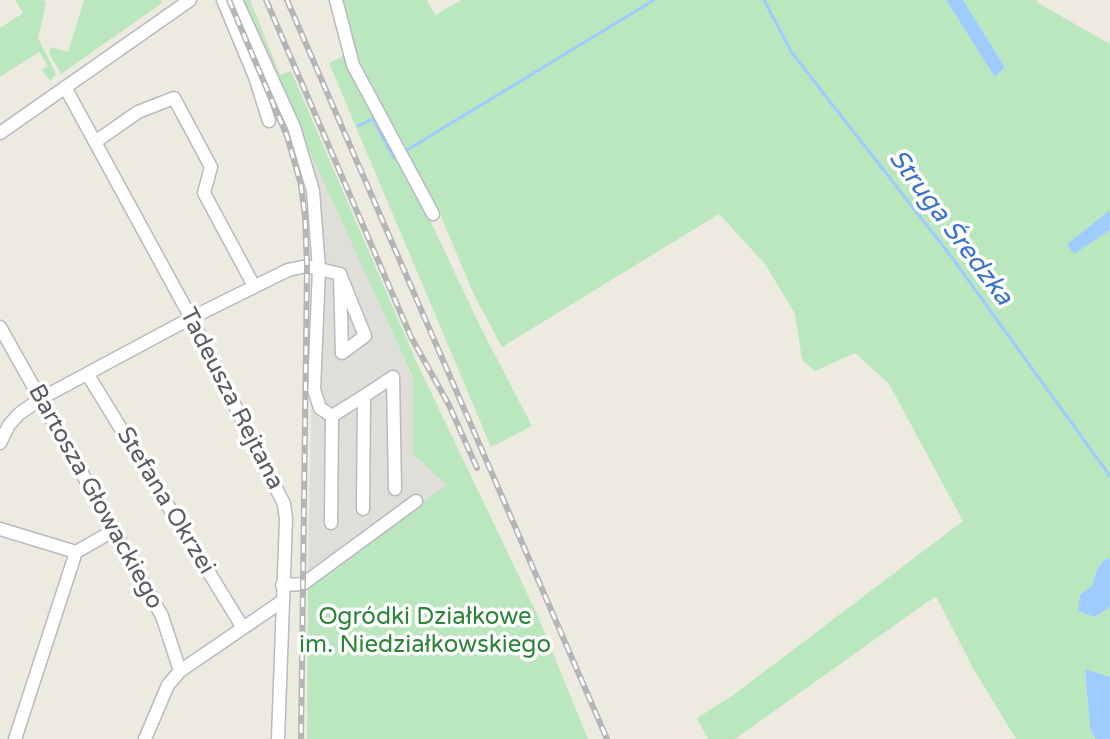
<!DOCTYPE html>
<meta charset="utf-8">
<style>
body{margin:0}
canvas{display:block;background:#edebe0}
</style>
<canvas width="1110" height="739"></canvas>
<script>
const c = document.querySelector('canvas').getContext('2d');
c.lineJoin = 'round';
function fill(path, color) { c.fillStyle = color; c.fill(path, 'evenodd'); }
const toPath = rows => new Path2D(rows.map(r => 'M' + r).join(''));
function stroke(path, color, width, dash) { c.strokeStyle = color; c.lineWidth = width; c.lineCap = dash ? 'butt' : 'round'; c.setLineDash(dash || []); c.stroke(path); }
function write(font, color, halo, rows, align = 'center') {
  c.font = font + ' "Varela Round",sans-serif'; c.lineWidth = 7; c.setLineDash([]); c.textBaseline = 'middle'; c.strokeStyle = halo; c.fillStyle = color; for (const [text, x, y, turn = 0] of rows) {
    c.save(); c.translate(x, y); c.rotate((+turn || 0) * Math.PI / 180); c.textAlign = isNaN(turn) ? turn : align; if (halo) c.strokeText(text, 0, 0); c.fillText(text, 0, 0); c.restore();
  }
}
const industrial = toPath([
 [308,144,457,478,364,543,311,586,308,574,314,288,312,229,308,193,298,152]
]);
const green = toPath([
 [15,0,44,0,46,4,38,38,56,74,50,81,42,70,48,66,39,52,0,77,0,28,23,13],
 [84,0,161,0,162,3,61,74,49,53,51,47,68,52],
 [241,0,250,0,280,75,291,71,417,363,537,614,588,739,307,739,308,588,364,543,447,485,413,454,413,378],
 [339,0,427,0,435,15,462,0,946,0,995,76,1005,67,963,0,1037,0,1038,3,1110,44,1110,210,1067,244,1074,253,1110,230,1110,558,1105,559,1097,569,1092,586,1095,617,1110,607,1110,677,1085,669,1090,727,1095,739,1016,739,973,668,936,596,735,739,708,739,697,718,732,696,963,521,889,384,855,353,815,371,802,360,795,314,765,264,719,214,502,347,474,295,440,214,420,188,356,64],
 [344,56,428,216,482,330,532,426,491,447,329,63]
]);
const water = toPath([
 [946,0,963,0,1005,67,995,77],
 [1110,210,1110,230,1074,254,1067,244],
 [1110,558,1110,607,1095,617,1078,611,1080,595,1092,586,1097,569,1105,559],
 [1085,669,1110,677,1110,739,1095,739,1090,727]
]);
const stream = toPath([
 [764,0,792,53,950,255,1110,476],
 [358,126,373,119,394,158],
 [407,150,654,0]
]);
const minor = toPath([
 [223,0,255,77,269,121],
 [236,0,294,127,313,191,319,269,314,390,320,408,332,416,331,523],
 [336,0,353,65,433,214],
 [65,87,191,318,284,504,286,519,278,739],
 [0,133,190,0],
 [95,142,138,112,174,98,211,167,204,193,254,286],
 [0,327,162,616,180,671],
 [88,375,243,628],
 [364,396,393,377,395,489],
 [332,416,364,396,363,509],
 [0,443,9,425,19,414,40,399,191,318,288,270,307,266,340,274,342,353,365,336,340,274],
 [0,529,76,552,113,531],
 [282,585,303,584,416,501],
 [15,739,76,552],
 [145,739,168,685,180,671,281,602]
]);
const rail = toPath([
 [229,0,287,136,301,185,305,217,307,266,301,739],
 [266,0,411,337,449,405,477,468],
 [287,0,607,739]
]);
const streetNames = [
 ["Tadeusza Rejtana",231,399,63],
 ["Bartosza Głowackiego",95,497,61],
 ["Stefana Okrzei",165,501,59]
];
const parkNames = [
 ["Ogródki Działkowe",425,618],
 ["im. Niedziałkowskiego",425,646]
];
const waterNames = [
 ["Struga Średzka",950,228,53]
];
fill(industrial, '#e0ded8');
fill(green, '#bae7be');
fill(water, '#9eccff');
stroke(stream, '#9eccff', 3);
stroke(minor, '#b8bac0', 15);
stroke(minor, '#fff', 12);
stroke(rail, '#b4b5b5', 6);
stroke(rail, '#fff', 3, [9]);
write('24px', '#595c62', '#fff', streetNames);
write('24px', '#2e843a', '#fff', parkNames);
write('italic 26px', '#3973ca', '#fff', waterNames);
</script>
